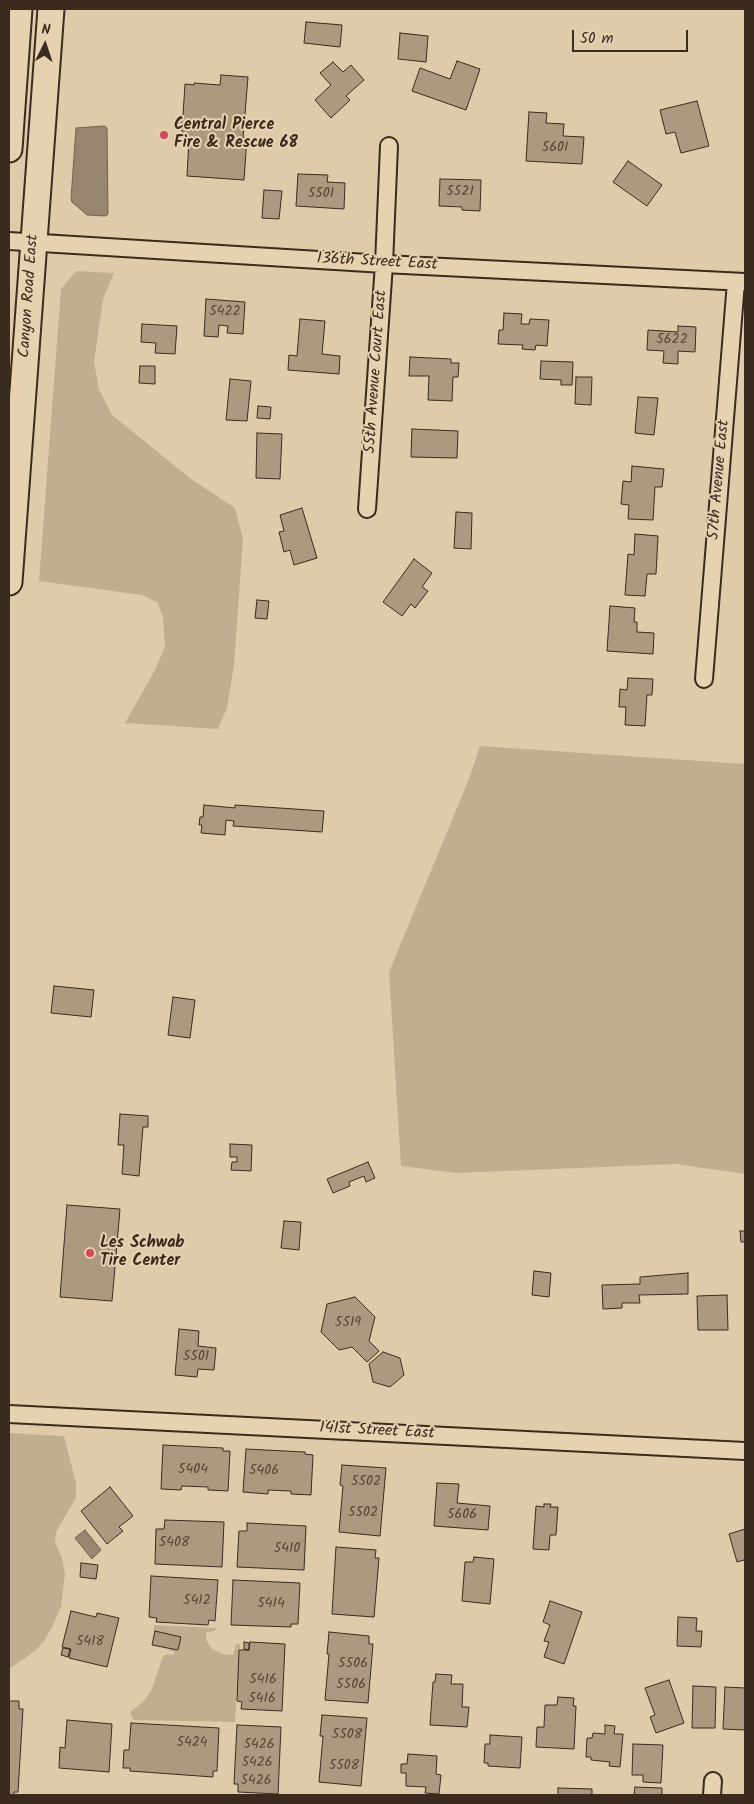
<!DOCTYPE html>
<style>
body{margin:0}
#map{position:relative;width:754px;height:1804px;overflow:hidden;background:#dfcbaa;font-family:Kalam,sans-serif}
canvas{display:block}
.frame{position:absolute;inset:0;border:10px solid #3b2a1e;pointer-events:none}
.north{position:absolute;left:20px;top:20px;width:50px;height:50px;-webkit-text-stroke:4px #e6d2b0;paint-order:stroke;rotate:4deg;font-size:14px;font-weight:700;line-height:20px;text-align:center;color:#3b2a1e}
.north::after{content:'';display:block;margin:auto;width:18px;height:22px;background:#3b2a1e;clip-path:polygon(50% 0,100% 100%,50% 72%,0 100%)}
.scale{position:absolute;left:572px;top:30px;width:116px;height:22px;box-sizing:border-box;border:2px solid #3b2a1e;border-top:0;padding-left:6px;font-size:15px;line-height:18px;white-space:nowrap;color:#3b2a1e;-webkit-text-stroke:4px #e6d2b0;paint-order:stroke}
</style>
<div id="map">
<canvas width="754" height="1804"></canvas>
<div class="frame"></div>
<div class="north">N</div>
<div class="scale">50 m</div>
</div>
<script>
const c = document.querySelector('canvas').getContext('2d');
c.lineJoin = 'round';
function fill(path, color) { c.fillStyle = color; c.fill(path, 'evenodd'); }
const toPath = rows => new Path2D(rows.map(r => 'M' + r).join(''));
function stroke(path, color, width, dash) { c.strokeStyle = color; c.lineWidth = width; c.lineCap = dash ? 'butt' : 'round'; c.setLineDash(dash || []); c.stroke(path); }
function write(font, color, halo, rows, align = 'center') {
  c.font = font + ' Kalam,sans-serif'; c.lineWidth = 4; c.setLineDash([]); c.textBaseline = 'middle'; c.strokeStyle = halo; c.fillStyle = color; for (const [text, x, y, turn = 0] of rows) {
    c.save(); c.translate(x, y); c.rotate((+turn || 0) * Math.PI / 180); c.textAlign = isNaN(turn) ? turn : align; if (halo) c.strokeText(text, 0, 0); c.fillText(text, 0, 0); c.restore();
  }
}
const green = toPath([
 [76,271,114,273,103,299,94,362,99,389,112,415,191,479,235,508,243,539,234,665,227,708,218,729,125,723,154,672,165,647,163,618,158,603,142,595,39,581,61,289],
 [480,746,745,764,745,1174,676,1164,456,1173,401,1166,389,972,469,779],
 [9,1433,64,1436,76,1483,76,1498,56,1532,55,1542,62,1558,65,1574,61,1607,53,1625,44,1641,35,1651,9,1669],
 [154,1625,216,1628,216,1630,206,1633,206,1640,212,1649,222,1654,233,1655,236,1644,240,1644,235,1722,133,1720,130,1712,144,1701,152,1689,163,1656,168,1654,173,1655,175,1652,163,1648,154,1632]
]);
const water = toPath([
 [104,126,107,128,108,214,106,216,87,215,72,202,71,199,76,128,104,126],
 [85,1530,101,1550,92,1559,75,1538,85,1530]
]);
const building = toPath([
 [306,22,342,25,340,47,304,43,306,22],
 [400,33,428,36,426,62,398,59,400,33],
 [457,61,480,69,466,110,412,91,420,68,450,79,457,61],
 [333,62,343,72,351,65,364,80,346,96,350,100,331,118,315,100,331,85,320,73,333,62],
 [221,75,248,77,243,138,247,138,244,180,187,176,189,140,175,122,183,115,185,84,194,85,194,83,220,85,221,75],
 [697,101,709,146,681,153,675,132,666,134,660,110,697,101],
 [529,112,547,113,546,123,564,124,563,136,584,137,582,164,526,161,529,112],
 [628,161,662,185,647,206,613,182,628,161],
 [298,174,328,175,327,182,345,183,344,209,296,206,298,174],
 [440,179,481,180,480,211,462,210,462,207,439,206,440,179],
 [264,190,282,191,279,219,262,218,264,190],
 [206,299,245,302,243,334,227,333,228,326,219,325,218,337,204,336,206,299],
 [504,313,522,314,521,324,529,324,530,319,549,320,547,346,536,345,535,350,522,349,523,345,498,344,499,330,503,330,504,313],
 [300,319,325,321,322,354,340,356,339,374,288,370,289,355,297,356,300,319],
 [142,324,177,326,175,354,155,353,156,343,141,342,142,324],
 [678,326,696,327,695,352,678,351,678,364,663,363,664,351,647,350,648,330,678,332,678,326],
 [410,357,451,359,451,363,459,363,458,377,453,377,452,401,428,400,429,376,409,376,410,357],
 [541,361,573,362,572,385,561,385,561,380,540,379,541,361],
 [140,366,155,366,155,384,139,383,140,366],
 [576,377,592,377,591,405,575,404,576,377],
 [230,379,251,381,247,421,226,420,230,379],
 [638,397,658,398,654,435,635,433,638,397],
 [258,406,271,407,270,419,257,418,258,406],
 [412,429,458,431,457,458,411,457,412,429],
 [257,433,282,434,280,479,256,478,257,433],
 [632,466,664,469,662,487,655,487,653,520,628,519,629,505,621,504,623,481,631,482,632,466],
 [302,508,317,558,294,565,290,550,284,552,279,532,284,531,280,515,302,508],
 [456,512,472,513,471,549,454,548,456,512],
 [635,534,658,536,656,574,647,574,645,596,625,595,628,554,634,555,635,534],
 [414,559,432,573,422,587,428,591,415,608,411,604,402,616,383,602,414,559],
 [257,600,269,601,267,619,255,618,257,600],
 [610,606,635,608,634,622,637,622,637,632,654,633,653,654,607,651,610,606],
 [628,678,653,679,652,695,647,695,645,726,625,725,626,707,619,707,620,689,627,690,628,678],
 [204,805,235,808,235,805,324,811,322,832,233,826,234,821,226,820,225,835,201,833,202,825,199,825,200,817,203,817,204,805],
 [54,986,94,990,91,1017,51,1013,54,986],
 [173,997,195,1000,190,1038,168,1035,173,997],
 [120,1114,148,1116,148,1127,143,1127,139,1176,122,1174,124,1145,118,1145,120,1114],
 [230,1144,252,1145,251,1171,231,1170,232,1162,237,1162,237,1157,230,1157,230,1144],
 [368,1162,375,1178,366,1182,364,1176,349,1182,350,1186,333,1193,327,1179,368,1162],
 [67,1205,120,1209,112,1301,60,1297,67,1205],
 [284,1221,301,1222,299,1250,281,1248,284,1221],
 [740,1231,745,1231,745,1242,741,1242,740,1231],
 [534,1271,551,1273,549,1297,532,1295,534,1271],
 [688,1273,688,1294,639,1295,640,1303,622,1303,622,1308,603,1309,602,1285,640,1284,640,1277,688,1273],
 [727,1295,728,1330,698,1330,697,1296,727,1295],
 [355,1297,375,1317,369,1341,379,1351,367,1362,352,1347,339,1350,321,1332,327,1304,355,1297],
 [179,1329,199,1331,198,1346,216,1348,214,1370,198,1369,197,1377,175,1375,179,1329],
 [383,1352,400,1358,404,1375,390,1387,373,1382,369,1364,383,1352],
 [163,1445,223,1448,223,1451,230,1451,228,1491,208,1490,208,1487,182,1486,181,1490,161,1489,163,1445],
 [246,1449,305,1452,305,1454,313,1455,311,1495,291,1494,291,1491,268,1490,268,1494,243,1492,246,1449],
 [342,1465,386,1468,380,1536,339,1532,343,1486,340,1485,342,1465],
 [437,1483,459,1484,457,1503,490,1506,488,1530,434,1526,437,1483],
 [110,1487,133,1516,119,1527,123,1531,107,1544,81,1511,110,1487],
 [544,1504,551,1504,550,1507,558,1507,556,1535,550,1535,549,1550,533,1549,536,1506,544,1507,544,1504],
 [165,1520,224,1522,222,1567,155,1564,156,1529,164,1529,165,1520],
 [247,1523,306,1526,304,1570,237,1567,239,1531,247,1531,247,1523],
 [745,1529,745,1562,744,1560,737,1562,729,1534,745,1529],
 [336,1547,376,1550,375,1558,379,1558,374,1617,332,1614,336,1547],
 [474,1557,494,1559,490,1604,462,1601,465,1562,473,1562,474,1557],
 [81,1563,98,1565,96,1579,80,1577,81,1563],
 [151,1576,218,1580,215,1621,209,1620,208,1625,156,1622,157,1618,149,1617,151,1576],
 [233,1580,300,1583,298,1624,291,1624,291,1627,231,1625,233,1580],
 [550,1601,582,1612,564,1664,544,1657,549,1642,544,1641,550,1625,543,1622,550,1601],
 [71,1611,96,1617,97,1613,119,1618,107,1667,69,1658,71,1649,62,1647,71,1611],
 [678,1617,697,1618,696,1631,702,1631,701,1647,677,1646,678,1617],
 [155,1631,181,1637,178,1650,152,1645,155,1631],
 [329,1632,369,1636,369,1644,373,1644,368,1703,325,1700,329,1654,327,1654,329,1632],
 [244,1642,249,1643,249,1650,244,1649,244,1642],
 [250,1642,285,1644,282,1711,241,1709,242,1702,237,1701,239,1650,249,1650,250,1642],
 [63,1648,70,1649,68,1657,61,1655,63,1648],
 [436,1674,452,1675,451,1684,463,1684,462,1707,469,1707,467,1727,430,1725,433,1682,435,1682,436,1674],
 [669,1680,684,1723,656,1733,650,1717,655,1715,645,1688,669,1680],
 [693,1686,716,1687,715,1728,692,1728,693,1686],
 [725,1687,745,1688,745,1730,723,1729,725,1687],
 [558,1697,574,1698,573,1706,576,1706,574,1749,536,1747,537,1727,544,1727,545,1705,557,1705,558,1697],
 [9,1701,19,1701,19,1709,23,1709,18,1792,14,1792,14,1795,9,1795,9,1701],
 [322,1715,367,1718,361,1786,319,1782,323,1736,320,1736,322,1715],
 [67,1720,112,1724,109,1772,59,1768,60,1747,65,1748,67,1720],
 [131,1723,219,1728,217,1771,213,1771,213,1777,130,1771,130,1768,123,1768,124,1750,129,1750,131,1723],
 [237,1725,281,1727,278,1794,238,1792,238,1784,234,1784,237,1725],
 [605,1725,615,1726,614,1734,623,1734,620,1767,609,1766,610,1762,591,1760,591,1757,586,1757,587,1738,592,1738,593,1733,605,1734,605,1725],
 [490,1735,522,1737,520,1768,488,1766,488,1763,484,1763,485,1744,490,1744,490,1735],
 [633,1744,663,1745,661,1783,643,1782,643,1775,632,1775,633,1744],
 [408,1754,437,1756,436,1774,441,1775,439,1794,425,1793,426,1787,406,1786,406,1773,401,1773,401,1764,407,1764,408,1754],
 [635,1787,662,1788,662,1795,634,1795,635,1787],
 [558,1788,592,1789,592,1795,558,1795,558,1788]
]);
const minor = toPath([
 [9,241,384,264,745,282],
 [367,509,384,264,389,146],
 [704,679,736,282],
 [9,1414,745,1451],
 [712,1795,713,1781]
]);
const primary = toPath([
 [9,149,19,9],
 [9,582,51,9]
]);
const markers = [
 [164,135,5,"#d1495b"],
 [90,1253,5,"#d1495b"]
];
const numberNames = [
 ["5601",555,149],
 ["5521",460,193],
 ["5501",321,195],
 ["5422",225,313],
 ["5622",672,341],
 ["5519",348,1324],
 ["5501",196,1358],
 ["5404",193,1471],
 ["5406",264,1472],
 ["5502",366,1483],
 ["5502",363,1514],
 ["5606",462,1516],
 ["5408",174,1544],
 ["5410",287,1550],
 ["5412",197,1602],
 ["5414",271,1605],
 ["5418",90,1643],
 ["5506",353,1665],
 ["5416",263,1681],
 ["5506",351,1686],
 ["5416",262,1700],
 ["5508",347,1736],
 ["5424",192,1744],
 ["5426",259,1746],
 ["5426",257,1764],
 ["5508",344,1767],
 ["5426",256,1782]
];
const poiNames = [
 ["Central Pierce",174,126],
 ["Fire & Rescue 68",174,144],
 ["Les Schwab",100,1244],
 ["Tire Center",100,1262]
];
const streetNames = [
 ["136th Street East",377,263,3],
 ["Canyon Road East",30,296,-86],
 ["55th Avenue Court East",377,372,-86],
 ["57th Avenue East",720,480,-85],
 ["141st Street East",377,1432,3]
];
fill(green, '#c1ae90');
fill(water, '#98856d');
stroke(water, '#73614d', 1);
fill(building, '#ac997f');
stroke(building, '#3b2a1e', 1);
stroke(minor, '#3b2a1e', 20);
stroke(primary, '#3b2a1e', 29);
stroke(minor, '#e6d2b0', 16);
stroke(primary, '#e6d2b0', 25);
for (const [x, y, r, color] of markers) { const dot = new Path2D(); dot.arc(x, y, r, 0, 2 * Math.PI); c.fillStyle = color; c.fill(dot); stroke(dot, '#e6d2b0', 2); }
write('14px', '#574636', null, numberNames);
write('bold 16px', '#3b2a1e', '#e6d2b0', poiNames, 'left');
write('16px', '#3b2a1e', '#e6d2b0', streetNames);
</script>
